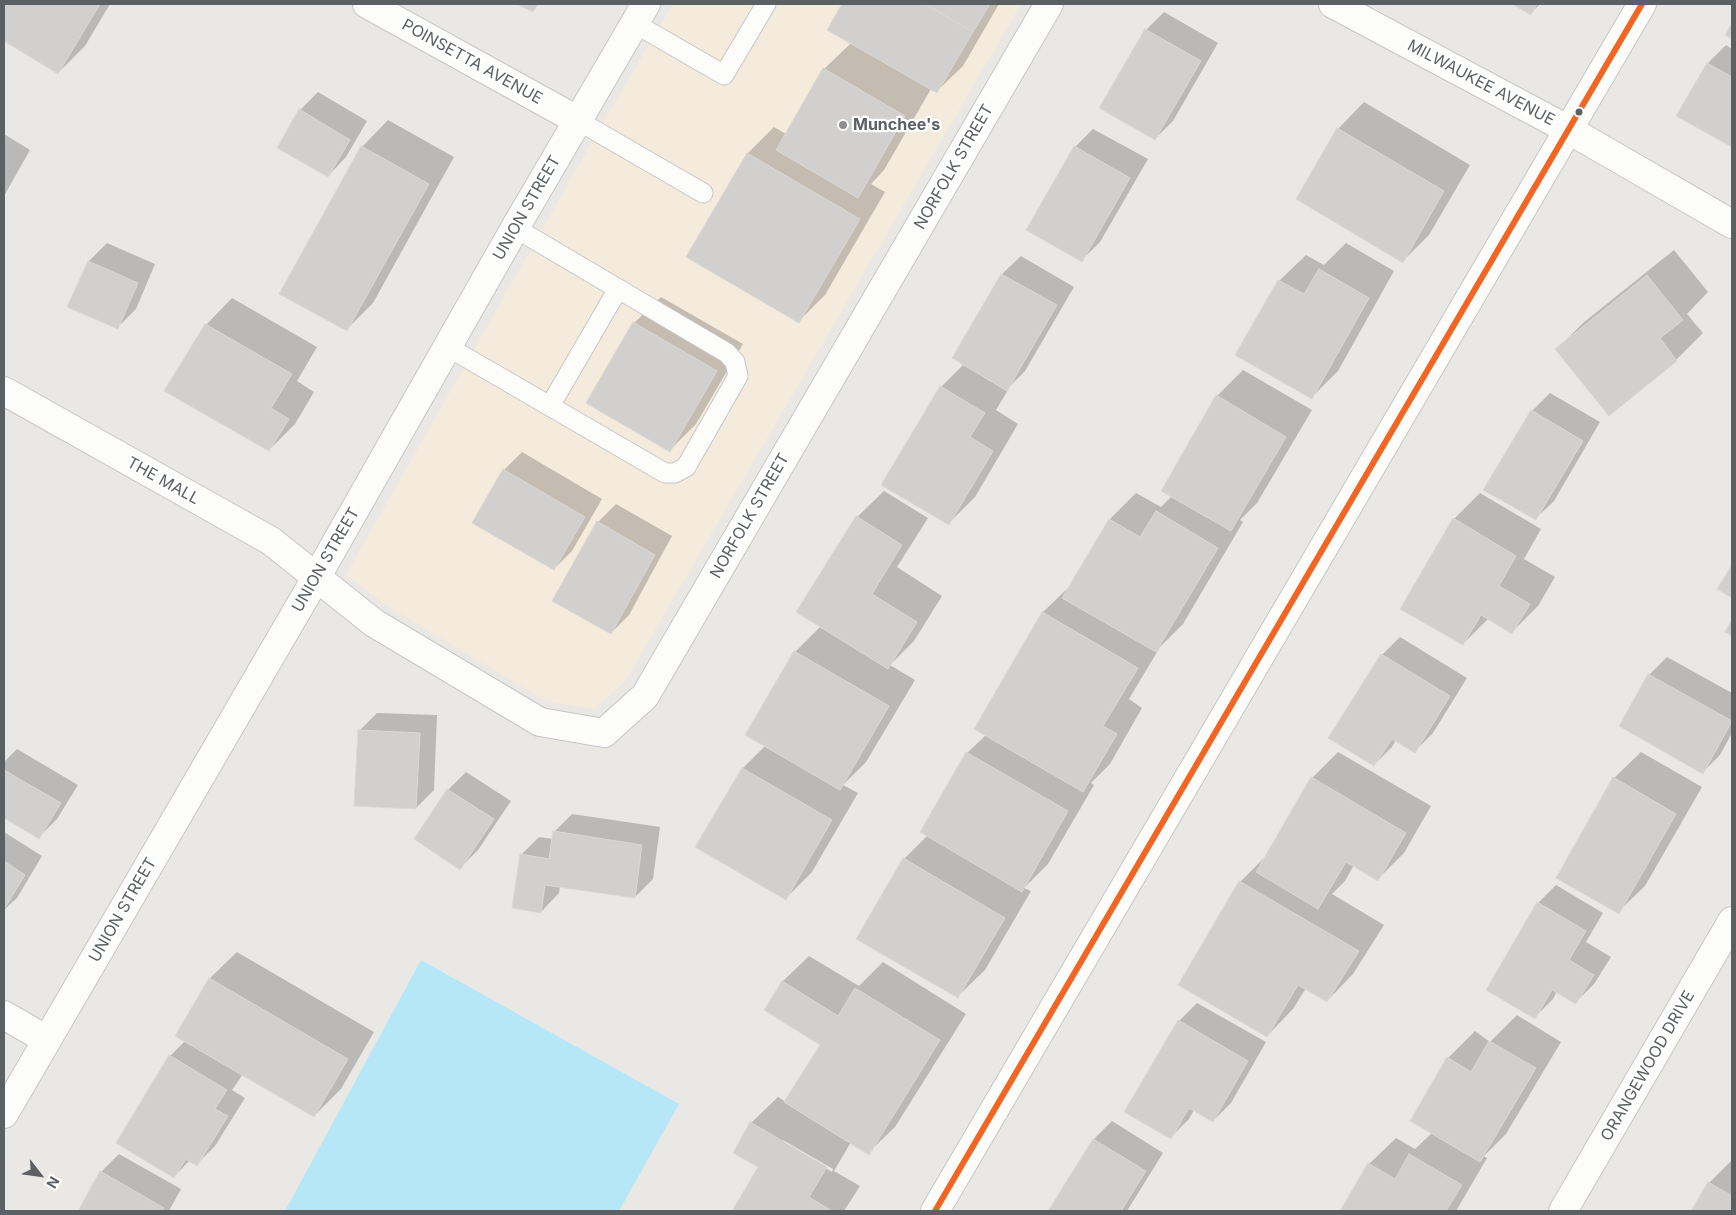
<!DOCTYPE html>
<style>
body{margin:0}
#map{position:relative;width:1736px;height:1215px;overflow:hidden;background:#eae8e5;font-family:Inter,sans-serif}
canvas{display:block}
.frame{position:absolute;inset:0;border:5px solid #5a6063;pointer-events:none}
.north{position:absolute;left:15px;top:1150px;width:50px;height:50px;-webkit-text-stroke:4px #fff;paint-order:stroke;rotate:120deg;font-size:14px;font-weight:700;line-height:20px;text-align:center;color:#5a6063}
.north::after{content:'';display:block;margin:auto;width:18px;height:22px;background:#5a6063;clip-path:polygon(50% 0,100% 100%,50% 72%,0 100%)}
</style>
<div id="map">
<canvas width="1736" height="1215"></canvas>
<div class="frame"></div>
<div class="north">N</div>
</div>
<script>
const c = document.querySelector('canvas').getContext('2d');
c.lineJoin = 'round';
function fill(path, color) { c.fillStyle = color; c.fill(path, 'evenodd'); }
const toPath = rows => new Path2D(rows.map(r => 'M' + r).join(''));
function stroke(path, color, width, dash) { c.strokeStyle = color; c.lineWidth = width; c.lineCap = dash ? 'butt' : 'round'; c.setLineDash(dash || []); c.stroke(path); }
function write(font, color, halo, rows, align = 'center') {
  c.font = font + ' Inter,sans-serif'; c.lineWidth = 4.5; c.setLineDash([]); c.textBaseline = 'middle'; c.strokeStyle = halo; c.fillStyle = color; for (const [text, x, y, turn = 0] of rows) {
    c.save(); c.translate(x, y); c.rotate((+turn || 0) * Math.PI / 180); c.textAlign = isNaN(turn) ? turn : align; if (halo) c.strokeText(text, 0, 0); c.fillText(text, 0, 0); c.restore();
  }
}
const commercial = toPath([
 [673,4,1021,4,625,681,594,709,546,701,387,606,346,575,596,135]
]);
const water = toPath([
 [421,960,679,1104,619,1211,285,1211]
]);
const shadow = toPath([
 [4,4,110,4,85,46,58,73,4,40],
 [844,4,999,4,963,66,936,92,931,89,884,170,871,184,885,192,825,295,799,321,748,153,774,127,786,134,824,69,851,43,829,30],
 [1514,4,1540,4,1531,13],
 [1164,12,1218,43,1173,121,1155,139,1146,30],
 [1726,45,1732,49,1732,146,1678,115,1708,63],
 [318,92,367,121,346,157,328,176,300,110],
 [1364,102,1470,165,1429,235,1403,261,1338,129],
 [388,120,454,157,373,303,346,330,362,147],
 [1093,129,1148,159,1100,242,1082,260,1028,229,1075,147],
 [4,134,30,150,4,196],
 [107,243,155,264,136,309,118,327,89,261],
 [1346,243,1394,271,1338,371,1312,397,1279,281,1306,255,1324,265],
 [1674,250,1708,292,1687,314,1703,333,1676,360,1609,414,1557,349,1583,323],
 [1021,256,1074,287,1025,371,1011,385,996,410,1018,424,975,497,949,523,941,387,964,364,953,358,1002,274],
 [661,297,743,344,696,424,670,450,634,323],
 [232,298,317,347,297,381,314,392,295,424,269,450,206,325],
 [1243,370,1312,410,1257,503,1240,520,1243,522,1183,624,1160,647,1129,699,1142,708,1110,764,1091,783,1094,785,1048,864,1024,888,1031,891,985,970,958,996,904,859,928,835,967,753,986,735,976,729,1043,612,1070,586,1110,519,1136,493,1161,507,1172,496,1217,396],
 [1550,393,1600,422,1554,501,1535,519,1485,490,1532,411],
 [522,452,602,499,572,551,554,569,504,470],
 [884,491,928,518,897,567,942,596,914,641,890,665,915,680,866,762,843,785,858,793,812,872,786,898,697,847,743,768,765,746,746,735,795,652,821,626,857,517],
 [1480,493,1541,529,1524,559,1555,577,1538,606,1512,632,1489,618,1463,644,1454,519],
 [616,504,672,536,629,615,611,633,598,522],
 [1400,637,1467,678,1433,733,1415,751,1396,740,1392,747,1374,765,1382,655],
 [1667,657,1732,693,1732,733,1720,755,1702,773,1649,675],
 [377,713,437,715,434,790,416,808,359,731],
 [17,749,78,785,57,819,39,837,4,817,4,762],
 [1338,752,1431,806,1404,853,1378,879,1354,865,1345,881,1332,894,1384,925,1353,974,1327,1001,1306,988,1293,1009,1267,1036,1180,984,1240,882,1267,855,1312,778],
 [1641,752,1702,787,1645,886,1618,912,1614,778],
 [466,772,511,801,478,850,460,868,448,790],
 [572,814,660,827,653,879,635,897,560,886,559,893,541,912,521,855,539,837,553,839,554,832],
 [4,832,42,856,17,898,4,910],
 [1556,885,1603,913,1586,942,1611,957,1594,984,1576,1002,1557,991,1553,999,1535,1017,1538,903],
 [237,952,374,1032,341,1089,314,1116,243,1074,232,1090,245,1098,215,1146,197,1164,190,1160,174,1177,170,1056,185,1041,176,1036,210,978],
 [809,956,859,986,883,962,966,1014,895,1127,868,1153,851,1142,834,1171,860,1186,844,1211,734,1211,760,1167,751,1123,778,1097,786,1102,822,1044,782,982],
 [783,1140,833,1169,832,1172,783,1143],
 [1197,1003,1266,1042,1231,1103,1213,1121,1194,1110,1189,1119,1171,1137,1179,1021],
 [1517,1015,1561,1042,1506,1134,1484,1156,1487,1158,1456,1211,1341,1211,1369,1164,1396,1138,1415,1149,1432,1133,1412,1121,1448,1058,1475,1031,1490,1042],
 [1112,1121,1163,1153,1127,1211,1049,1211,1094,1139],
 [119,1154,181,1189,169,1211,79,1211,101,1172],
 [1732,1160,1732,1211,1693,1211,1709,1183]
]);
const building = toPath([
 [4,4,100,4,58,74,4,41,4,4],
 [517,4,538,4,533,12,517,4],
 [842,4,925,4,973,32,937,93,827,30,842,4],
 [925,4,990,4,973,32,925,4],
 [1512,4,1537,4,1531,15,1512,4],
 [1732,23,1732,39,1725,35,1732,23],
 [1145,29,1201,61,1155,140,1099,108,1145,29],
 [1707,63,1732,77,1732,147,1676,116,1707,63],
 [823,68,905,116,858,198,776,150,823,68],
 [299,109,350,140,328,177,277,148,299,109],
 [1337,128,1444,191,1403,263,1296,199,1337,128],
 [361,146,429,184,347,331,279,294,361,146],
 [1074,146,1130,178,1082,262,1026,230,1074,146],
 [747,153,860,219,799,323,686,257,747,153],
 [88,261,138,283,118,329,67,307,88,261],
 [1319,269,1369,298,1312,399,1235,355,1278,280,1304,294,1319,269],
 [1001,274,1057,305,1007,391,952,358,1001,274],
 [1647,275,1683,320,1660,338,1677,361,1609,416,1555,349,1647,275],
 [633,322,717,371,670,452,586,403,633,322],
 [205,324,292,374,271,408,289,419,269,451,164,391,205,324],
 [940,386,985,413,970,437,993,451,949,525,881,485,940,386],
 [1216,395,1286,437,1231,531,1161,491,1216,395],
 [1531,410,1583,441,1536,520,1483,490,1531,410],
 [503,469,585,517,554,570,472,523,503,469],
 [1156,511,1218,548,1156,652,1062,598,1109,519,1140,537,1156,511],
 [856,516,902,545,872,594,917,622,888,669,796,612,856,516],
 [1453,518,1516,556,1499,586,1530,604,1512,634,1481,615,1463,645,1400,609,1453,518],
 [597,521,655,555,611,634,552,601,597,521],
 [1732,565,1732,598,1717,589,1732,565],
 [1042,612,1138,668,1103,726,1117,734,1083,792,974,729,1042,612],
 [1732,619,1732,636,1725,632,1732,619],
 [794,651,889,706,840,790,745,735,794,651],
 [1381,654,1450,696,1415,753,1392,739,1374,766,1328,738,1381,654],
 [1648,674,1732,721,1703,774,1619,726,1648,674],
 [358,730,420,733,416,809,354,806,358,730],
 [966,752,1068,811,1022,892,920,832,966,752],
 [742,768,832,820,786,900,695,847,742,768],
 [4,770,61,803,39,839,4,818,4,770],
 [1311,777,1406,833,1378,881,1346,862,1318,909,1256,872,1311,777],
 [1613,777,1676,814,1619,914,1556,878,1613,777],
 [447,789,494,819,460,870,414,839,447,789],
 [553,831,642,845,635,898,545,885,541,913,512,908,520,854,549,859,553,831],
 [903,858,1005,918,958,998,856,939,903,858],
 [4,861,25,875,4,909,4,861],
 [1239,881,1359,951,1327,1002,1298,985,1267,1037,1178,985,1239,881],
 [1537,902,1586,931,1569,960,1594,975,1576,1004,1552,990,1535,1019,1486,990,1537,902],
 [209,978,348,1059,314,1117,175,1036,209,978],
 [782,981,838,1016,855,988,940,1040,869,1155,784,1102,820,1045,764,1010,782,981],
 [1178,1020,1248,1061,1213,1122,1189,1108,1171,1139,1124,1112,1178,1020],
 [1489,1041,1536,1068,1480,1162,1410,1121,1447,1057,1471,1072,1489,1041],
 [169,1055,227,1090,215,1109,228,1116,197,1166,186,1159,174,1178,116,1143,169,1055],
 [750,1122,827,1167,809,1197,832,1211,732,1211,758,1167,733,1153,750,1122],
 [1093,1139,1146,1171,1121,1211,1048,1211,1093,1139],
 [1409,1154,1462,1185,1446,1211,1340,1211,1368,1163,1395,1179,1409,1154],
 [100,1171,164,1208,162,1211,78,1211,100,1171],
 [1708,1182,1732,1196,1732,1211,1691,1211,1708,1182]
]);
const service = toPath([
 [634,23,724,75,766,4],
 [577,120,703,193],
 [448,347,665,473,675,473,686,467,738,376,735,362,727,353,515,228],
 [550,406,618,289]
]);
const minor = toPath([
 [367,4,577,120],
 [4,391,271,541,374,623,540,722,604,733,645,696,1049,4],
 [4,1015,47,1040],
 [935,1211,1642,4],
 [1563,1211,1732,921]
]);
const tertiary = toPath([
 [1333,4,1569,130,1732,224],
 [4,1114,316,578,515,228,646,4]
]);
const bus1 = toPath([
 [935,1211,1642,4]
]);
const markers = [
 [1579,112,4.5,"#5a6063"],
 [843,125,5,"#8c9090"]
];
const streetNames = [
 ["POINSETTA AVENUE",472,62,29],
 ["MILWAUKEE AVENUE",1481,83,28],
 ["NORFOLK STREET",954,167,-60],
 ["UNION STREET",527,208,-60],
 ["THE MALL",163,481,29],
 ["NORFOLK STREET",750,516,-60],
 ["UNION STREET",326,560,-60],
 ["UNION STREET",123,910,-60],
 ["ORANGEWOOD DRIVE",1648,1066,-60]
];
const poiNames = [
 ["Munchee's",853,125]
];
fill(commercial, '#f5ebdd');
fill(water, '#b6e7f7');
fill(shadow, '#0003');
fill(building, '#d2d0cf');
stroke(building, '#dad7d4', 1);
stroke(service, '#c5c6c6', 21);
stroke(minor, '#c5c6c6', 30);
stroke(tertiary, '#c5c6c6', 30);
stroke(service, '#fcfcfb', 19);
stroke(minor, '#fcfcfb', 28);
stroke(tertiary, '#fcfcfb', 28);
stroke(bus1, '#f26522', 6);
for (const [x, y, r, color] of markers) { const dot = new Path2D(); dot.arc(x, y, r, 0, 2 * Math.PI); c.fillStyle = color; c.fill(dot); stroke(dot, '#fff', 2); }
write('16px', '#5a6063', '#fff', streetNames);
write('bold 16px', '#5a6063', '#fff', poiNames, 'left');
</script>
